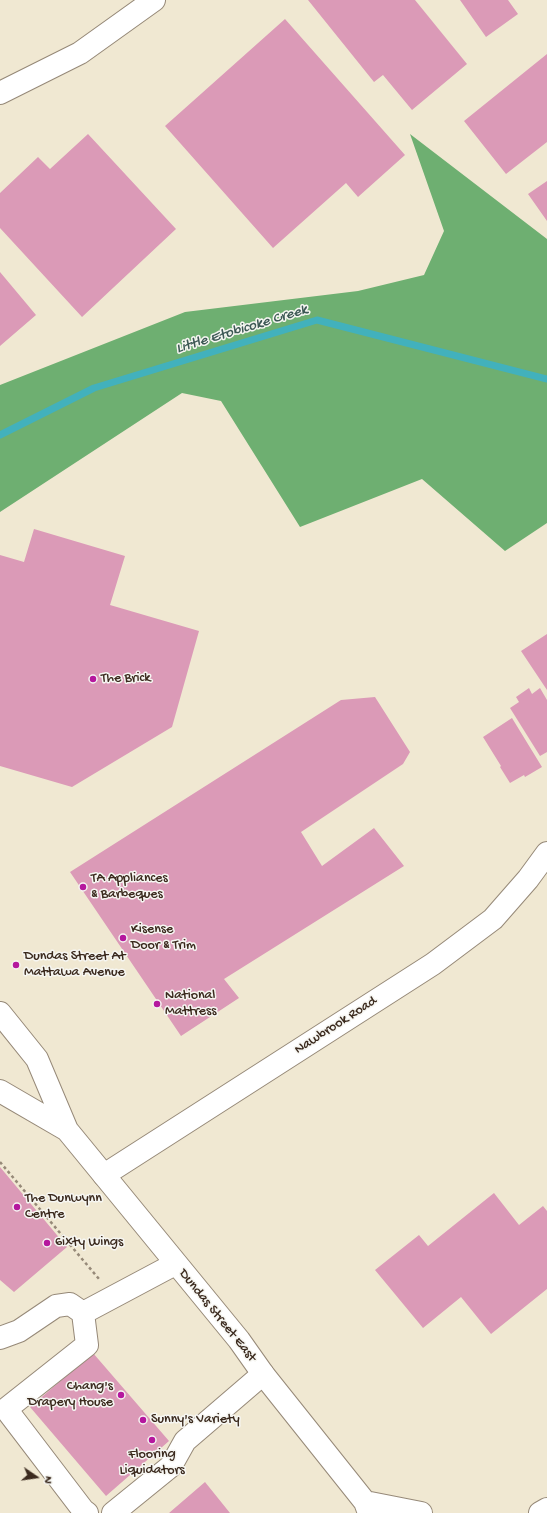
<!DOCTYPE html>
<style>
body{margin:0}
#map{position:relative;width:547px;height:1513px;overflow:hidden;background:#f0e8d2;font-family:"Gochi Hand",sans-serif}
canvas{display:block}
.north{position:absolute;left:16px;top:1457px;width:40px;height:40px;-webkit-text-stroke:3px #f6f6f2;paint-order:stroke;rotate:103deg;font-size:11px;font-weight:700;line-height:16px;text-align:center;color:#3b2a1e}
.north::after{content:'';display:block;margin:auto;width:14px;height:18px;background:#3b2a1e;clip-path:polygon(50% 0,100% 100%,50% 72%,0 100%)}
</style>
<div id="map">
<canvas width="547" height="1513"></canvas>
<div class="north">N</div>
</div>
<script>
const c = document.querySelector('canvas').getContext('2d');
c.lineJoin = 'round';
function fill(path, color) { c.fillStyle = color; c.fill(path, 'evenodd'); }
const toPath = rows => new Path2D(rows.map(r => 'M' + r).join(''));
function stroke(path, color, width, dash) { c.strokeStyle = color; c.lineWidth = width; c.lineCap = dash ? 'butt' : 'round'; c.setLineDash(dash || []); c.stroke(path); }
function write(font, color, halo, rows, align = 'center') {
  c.font = font + ' "Gochi Hand",sans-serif'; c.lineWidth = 3; c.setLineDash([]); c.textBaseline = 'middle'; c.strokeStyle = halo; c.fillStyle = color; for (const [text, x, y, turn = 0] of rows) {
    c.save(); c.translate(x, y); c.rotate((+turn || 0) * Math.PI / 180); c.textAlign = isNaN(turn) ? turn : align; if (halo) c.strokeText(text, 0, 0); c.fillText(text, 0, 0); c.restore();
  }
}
const forest = toPath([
 [410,134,547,239,547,523,505,551,422,479,300,527,221,401,182,393,0,512,0,385,185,312,358,291,424,275,444,231]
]);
const stream = toPath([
 [0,435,94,388,317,320,547,379]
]);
const building = toPath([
 [308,0,415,0,467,64,412,110,383,75,374,82],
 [460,0,508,0,518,14,486,37],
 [285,19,405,155,358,197,346,183,273,248,165,126],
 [547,54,547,142,506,174,464,121],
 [88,134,176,229,82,317,0,228,0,193,38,157,50,169],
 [547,181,547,221,528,194],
 [0,272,36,315,0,346],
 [34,529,125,556,110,605,199,631,172,727,72,787,0,766,0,555,24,562],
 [547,634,547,690,521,651],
 [529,688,532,694,540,688,547,700,547,752,540,756,510,708,519,702,516,697],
 [375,697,410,752,403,764,301,832,322,866,374,828,404,866,224,979,239,998,181,1036,70,872,341,700],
 [512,718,542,767,525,777,524,775,510,783,500,767,501,766,483,737],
 [0,1167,67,1247,14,1292,0,1280],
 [494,1193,519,1225,543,1206,547,1211,547,1289,491,1334,461,1297,423,1328,375,1270,419,1235,428,1246],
 [93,1353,169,1441,106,1496,30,1407],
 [205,1482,230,1513,169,1513]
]);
const path = toPath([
 [0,1162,99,1279]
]);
const minor = toPath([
 [0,93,80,53,154,0],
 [104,1175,433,964,493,919,528,879,547,853],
 [83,1313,175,1264],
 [0,1338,19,1331,56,1306,70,1304,83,1313,87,1345,6,1409,83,1510,87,1513],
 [113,1513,171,1466,185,1441,263,1374],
 [540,1513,547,1509]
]);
const major = toPath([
 [0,1013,37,1059,67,1130,239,1340,263,1374,365,1502,369,1513],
 [0,1091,67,1130],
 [365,1502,421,1513]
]);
const markers = [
 [93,679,4,"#b5179e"],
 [83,887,4,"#b5179e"],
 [123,938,4,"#b5179e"],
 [16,965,4,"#b5179e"],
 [157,1004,4,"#b5179e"],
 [17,1207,4,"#b5179e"],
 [47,1243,4,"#b5179e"],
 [121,1395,4,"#b5179e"],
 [143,1420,4,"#b5179e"],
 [152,1440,4,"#b5179e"]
];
const poiNames = [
 ["The Brick",101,679],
 ["TA Appliances",91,879],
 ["& Barbeques",91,895],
 ["Kisense",131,930],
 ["Door & Trim",131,946],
 ["Dundas Street At",24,957],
 ["Mattawa Avenue",24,973],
 ["National",165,996],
 ["Mattress",165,1012],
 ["The Dunwynn",25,1199],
 ["Centre",25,1215],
 ["6ixty Wings",55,1243],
 ["Chang's",113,1387,"right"],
 ["Drapery House",113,1403,"right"],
 ["Sunny's Variety",151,1420],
 ["Flooring",152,1455,"center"],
 ["Liquidators",152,1471,"center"]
];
const streetNames = [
 ["Nawbrook Road",336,1026,-33],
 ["Dundas Street East",217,1316,51]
];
const waterNames = [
 ["Little Etobicoke Creek",242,330,-17]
];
fill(forest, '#6eaf71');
stroke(stream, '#42b1bc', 7);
fill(building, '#db9ab7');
stroke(minor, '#968978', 24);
stroke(major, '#968978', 24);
stroke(path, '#968978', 2.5, [3, 3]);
stroke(minor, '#fff', 22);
stroke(major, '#fff', 22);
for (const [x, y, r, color] of markers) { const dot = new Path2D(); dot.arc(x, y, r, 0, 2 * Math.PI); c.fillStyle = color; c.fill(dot); stroke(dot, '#f6f6f2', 1.5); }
write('14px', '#3b2a1e', '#f6f6f2', poiNames, 'left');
write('14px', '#3b2a1e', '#f6f6f2', streetNames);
write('italic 15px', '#3d5955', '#f6f6f2', waterNames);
</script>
